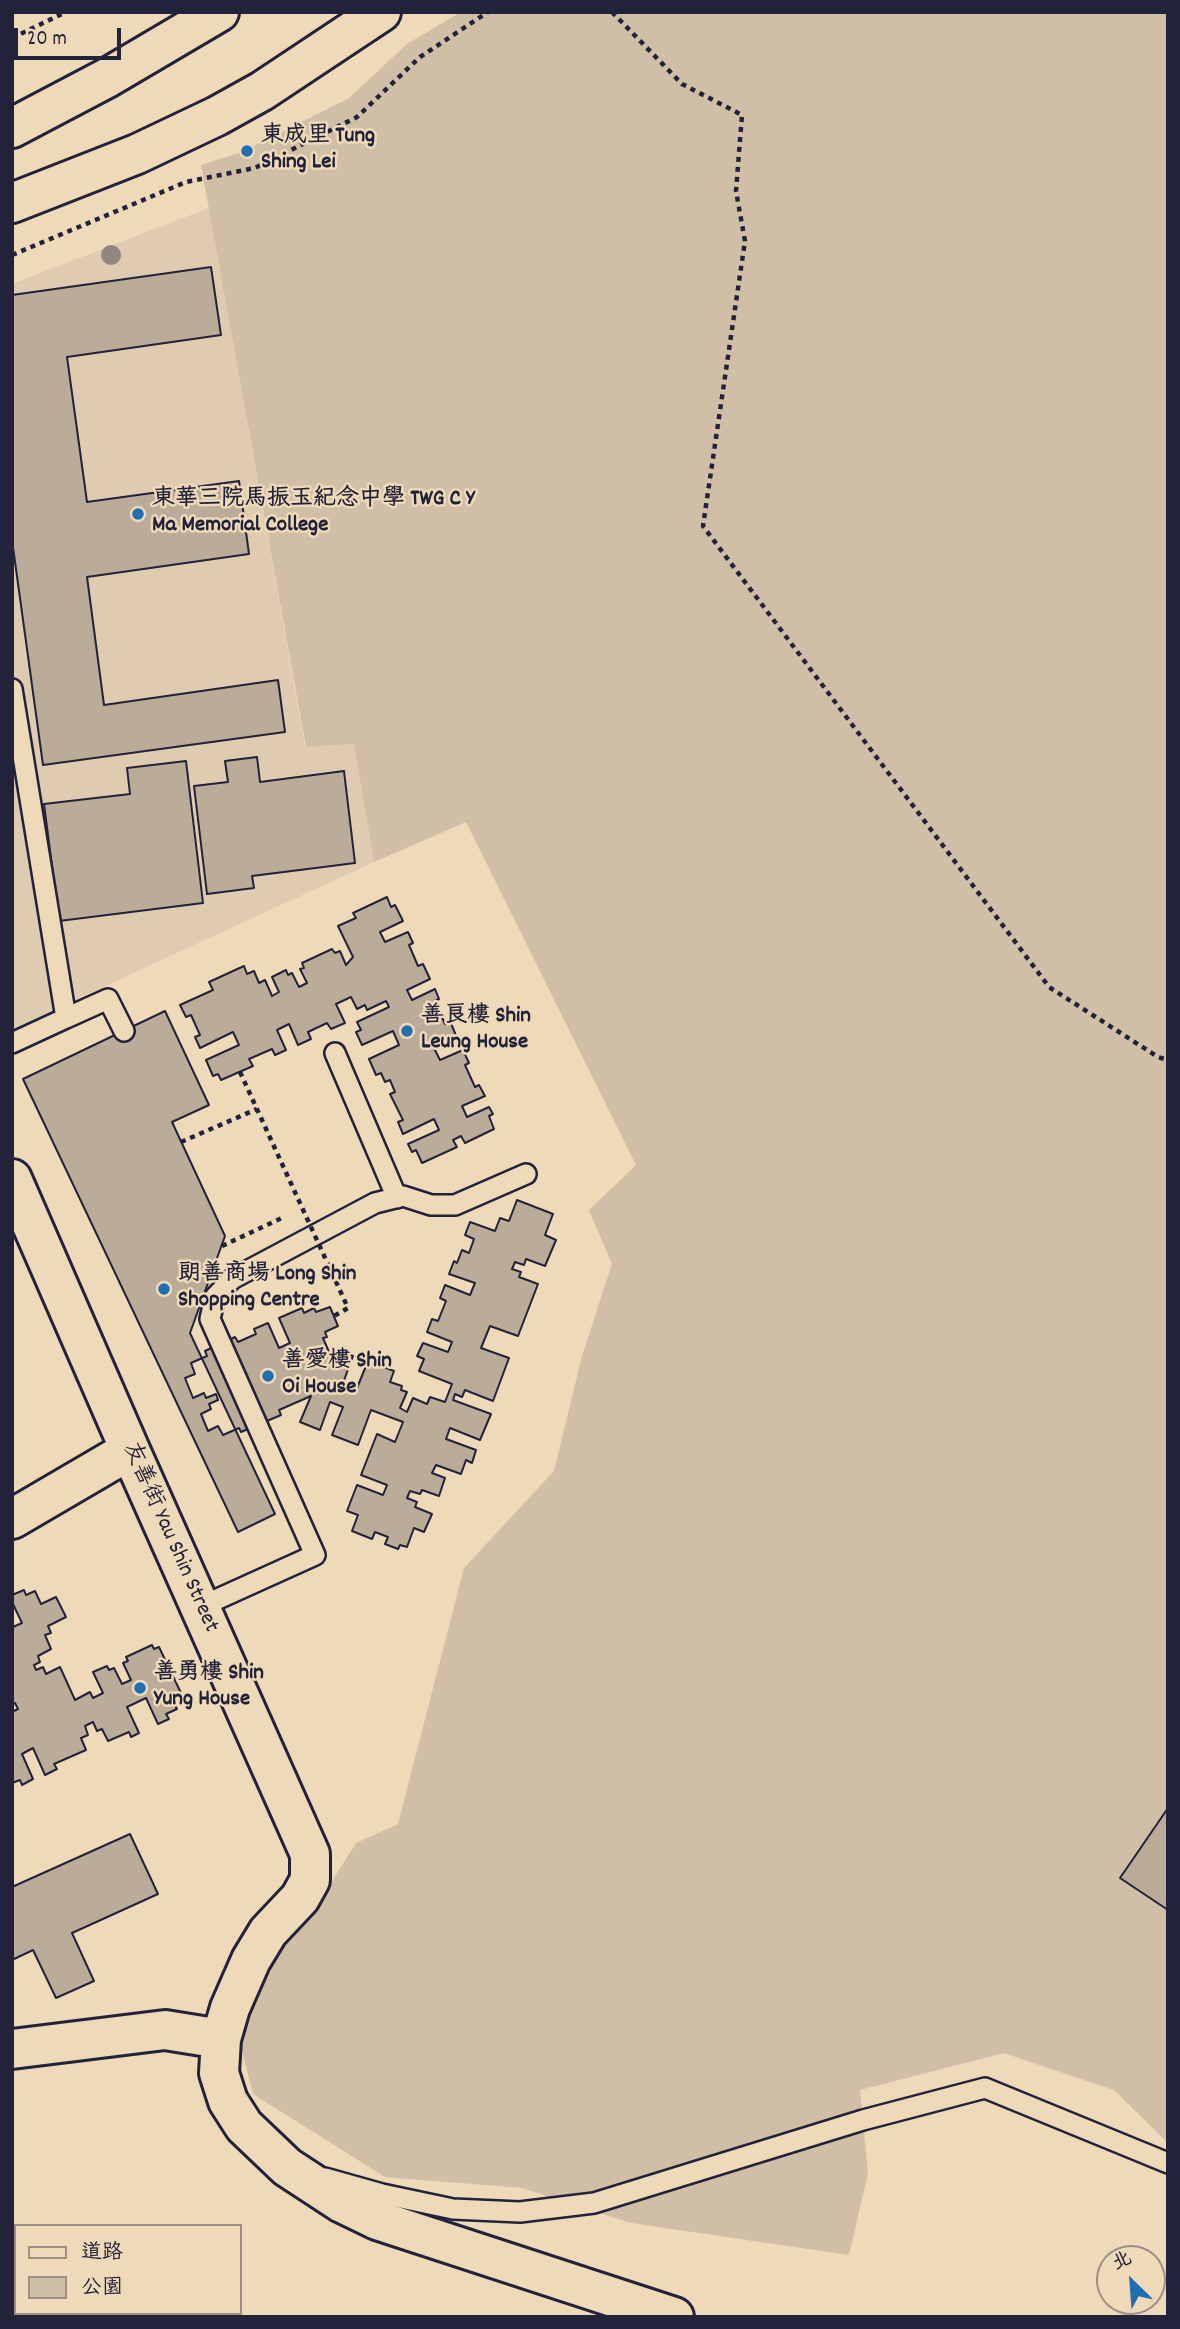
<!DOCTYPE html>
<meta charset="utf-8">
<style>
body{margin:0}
#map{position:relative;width:1180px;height:2329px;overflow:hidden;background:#eed9b8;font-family:Dekko,"LXGW WenKai TC",sans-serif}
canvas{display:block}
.frame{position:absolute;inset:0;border:14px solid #22223b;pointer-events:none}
.legend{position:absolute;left:14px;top:2224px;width:228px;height:91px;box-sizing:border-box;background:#eed9b8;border:2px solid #9c9086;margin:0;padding:9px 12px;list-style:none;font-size:21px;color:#22223b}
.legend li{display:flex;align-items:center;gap:14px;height:35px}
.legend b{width:35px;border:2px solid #9c9086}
.north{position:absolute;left:1096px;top:2245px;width:70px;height:70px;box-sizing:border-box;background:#eed9b8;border:2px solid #9c9086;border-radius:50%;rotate:335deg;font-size:19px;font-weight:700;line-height:28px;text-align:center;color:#22223b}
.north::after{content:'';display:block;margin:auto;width:24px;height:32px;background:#1f6fb2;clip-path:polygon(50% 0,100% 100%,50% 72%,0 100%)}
.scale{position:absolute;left:14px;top:28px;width:107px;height:32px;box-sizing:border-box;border:4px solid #22223b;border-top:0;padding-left:9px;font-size:21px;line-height:24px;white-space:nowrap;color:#22223b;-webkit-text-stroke:5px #eed9b8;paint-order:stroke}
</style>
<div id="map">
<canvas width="1180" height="2329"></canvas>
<div class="frame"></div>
<ul class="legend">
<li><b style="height:9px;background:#eed9b8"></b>道路</li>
<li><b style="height:19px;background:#d1bea6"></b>公園</li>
</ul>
<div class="north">北</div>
<div class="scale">20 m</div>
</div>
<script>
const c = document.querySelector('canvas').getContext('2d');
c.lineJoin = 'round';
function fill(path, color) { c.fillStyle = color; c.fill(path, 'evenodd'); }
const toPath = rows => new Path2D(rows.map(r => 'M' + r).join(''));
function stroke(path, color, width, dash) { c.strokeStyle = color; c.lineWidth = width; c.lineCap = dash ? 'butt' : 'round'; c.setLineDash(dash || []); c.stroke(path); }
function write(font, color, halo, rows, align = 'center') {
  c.font = font + ' Dekko,"LXGW WenKai TC",sans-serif'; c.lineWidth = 5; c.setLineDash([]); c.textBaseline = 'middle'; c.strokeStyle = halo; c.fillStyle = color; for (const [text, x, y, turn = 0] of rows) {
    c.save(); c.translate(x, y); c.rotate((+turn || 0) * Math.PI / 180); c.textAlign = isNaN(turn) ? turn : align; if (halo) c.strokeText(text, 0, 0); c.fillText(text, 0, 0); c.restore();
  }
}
const built = toPath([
 [209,208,305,747,354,744,374,862,12,1029,12,284]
]);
const green = toPath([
 [461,12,1168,12,1168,1808,1120,1878,1168,1910,1168,2143,1114,2090,1004,2053,860,2090,868,2173,849,2255,631,2223,522,2188,385,2177,253,2094,240,2043,262,1970,314,1910,356,1843,398,1824,464,1568,554,1471,582,1356,612,1264,589,1210,636,1165,466,822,374,862,354,744,306,747,201,165,242,152,349,98,407,44]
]);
const building = toPath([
 [211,267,221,335,67,357,87,502,239,481,249,554,87,577,104,705,278,680,285,732,43,765,12,540,12,295,211,267],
 [257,757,260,782,344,771,355,863,252,876,254,888,207,894,194,786,228,782,225,761,257,757],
 [186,761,203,903,59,921,44,804,130,794,127,768,186,761],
 [387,897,391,907,395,905,403,921,380,932,385,942,408,932,413,943,409,945,418,966,423,964,430,979,407,990,412,1000,435,989,439,999,435,1001,445,1024,450,1021,457,1038,434,1048,440,1060,463,1050,469,1063,465,1065,475,1087,479,1085,485,1096,462,1106,467,1117,489,1107,493,1114,489,1116,494,1129,465,1143,461,1136,453,1140,457,1147,422,1163,416,1150,412,1152,408,1144,439,1130,434,1119,403,1134,398,1122,403,1120,390,1094,395,1092,390,1080,385,1082,381,1073,376,1075,369,1059,399,1045,393,1031,362,1045,356,1032,361,1030,357,1022,389,1007,386,1001,367,1010,365,1005,357,1009,351,997,336,1004,345,1023,331,1029,327,1023,308,1032,311,1039,298,1045,289,1024,277,1030,286,1050,275,1055,272,1049,249,1059,253,1066,221,1080,218,1074,213,1076,206,1060,239,1045,233,1032,200,1048,195,1037,200,1035,191,1015,186,1017,180,1005,213,990,209,982,244,966,247,974,254,971,259,983,265,980,272,996,279,992,272,977,286,970,288,975,292,973,299,987,307,983,300,969,304,968,302,963,332,949,335,953,340,951,346,965,353,957,338,926,356,918,353,913,387,897],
 [165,1011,209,1105,172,1122,225,1236,190,1333,275,1514,238,1532,23,1079,165,1011],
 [517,1200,553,1214,545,1235,556,1240,545,1266,526,1259,524,1265,515,1262,512,1269,521,1272,519,1277,538,1284,518,1336,490,1326,481,1348,509,1358,493,1401,465,1390,462,1397,455,1394,453,1400,491,1414,480,1440,450,1428,446,1439,476,1450,472,1463,466,1460,461,1474,436,1465,432,1473,445,1478,439,1496,422,1490,420,1494,410,1491,407,1498,417,1502,415,1507,432,1514,424,1532,414,1528,407,1547,400,1545,398,1549,385,1544,388,1537,375,1532,372,1539,352,1531,358,1515,347,1511,357,1485,383,1495,387,1485,361,1475,377,1434,395,1442,403,1422,371,1410,358,1445,332,1435,343,1407,330,1402,320,1430,300,1422,311,1396,279,1410,281,1415,241,1432,239,1428,223,1435,218,1426,208,1431,201,1414,211,1409,209,1404,218,1400,216,1394,206,1398,204,1393,193,1398,185,1378,195,1374,191,1363,207,1356,205,1351,235,1337,238,1342,256,1334,254,1329,268,1323,279,1348,290,1343,279,1318,302,1308,304,1313,314,1308,316,1312,330,1307,338,1326,325,1332,327,1337,323,1338,332,1359,336,1349,353,1356,343,1383,357,1388,368,1361,394,1371,390,1382,402,1386,401,1390,407,1392,400,1408,407,1412,413,1398,427,1404,430,1397,445,1402,452,1384,419,1371,424,1359,417,1356,423,1343,448,1352,452,1342,427,1332,432,1319,438,1321,446,1301,440,1298,445,1285,470,1295,475,1283,449,1274,454,1261,457,1263,462,1250,469,1253,474,1239,465,1235,470,1222,495,1231,500,1218,509,1221,517,1200],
 [24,1590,26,1595,35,1591,41,1604,56,1597,66,1617,48,1626,51,1633,45,1635,51,1649,38,1656,40,1662,34,1665,36,1670,43,1667,46,1674,60,1667,75,1700,90,1692,93,1698,103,1693,93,1672,107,1666,109,1670,114,1668,122,1684,131,1680,123,1663,128,1661,126,1657,152,1645,154,1649,159,1647,181,1693,171,1698,177,1709,166,1714,169,1719,158,1724,146,1698,127,1707,139,1733,131,1737,129,1732,108,1741,102,1729,97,1731,93,1722,85,1726,88,1735,81,1738,86,1750,54,1764,57,1769,45,1775,33,1748,22,1754,33,1779,22,1785,20,1780,12,1783,12,1712,18,1709,15,1703,12,1705,12,1625,13,1627,22,1623,12,1602,12,1595,24,1590],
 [1168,1808,1168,1910,1120,1878,1168,1808],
 [130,1834,158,1894,72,1933,94,1981,56,1998,33,1950,12,1960,12,1887,130,1834]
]);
const path = toPath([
 [612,12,682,84,742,115,736,191,745,241,703,526,1049,987,1158,1057,1168,1060],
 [12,38,66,12],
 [12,255,186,182,255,168,357,117,420,57,488,12],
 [181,1142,257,1109],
 [222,1246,284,1217]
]);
const service = toPath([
 [12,689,66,1018,12,1043],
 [66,1018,108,999,124,1031],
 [335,1053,397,1198],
 [200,1607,315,1555,210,1319,215,1297,232,1279,375,1203,403,1196,431,1205,455,1205,526,1174],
 [325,2178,382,2194,453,2209,520,2212,594,2203,863,2120,985,2088,1168,2163]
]);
const minor = toPath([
 [12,1179,130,1450,310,1854,310,1880,300,1898,268,1932,251,1960,230,2008,221,2039,219,2073,228,2101,244,2126,287,2167,342,2203,377,2220,674,2317],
 [12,1519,130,1450],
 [12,2049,165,2030,221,2039]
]);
const primary = toPath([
 [12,128,107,78,219,12],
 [12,203,137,154,217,116,262,91,381,12]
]);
const pathBridge = toPath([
 [240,1072,348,1308,334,1316]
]);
const trees = [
 [111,255]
];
const markers = [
 [247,151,7,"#1f6fb2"],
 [138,514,7,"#1f6fb2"],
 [407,1031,7,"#1f6fb2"],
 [164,1289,7,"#1f6fb2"],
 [268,1376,7,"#1f6fb2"],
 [140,1688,7,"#1f6fb2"]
];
const poiNames = [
 ["東成里 Tung",261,138],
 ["Shing Lei",261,164],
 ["東華三院馬振玉紀念中學 TWG C Y",152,501],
 ["Ma Memorial College",152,527],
 ["善良樓 Shin",421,1018],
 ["Leung House",421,1044],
 ["朗善商場 Long Shin",178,1276],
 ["Shopping Centre",178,1302],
 ["善愛樓 Shin",282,1363],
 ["Oi House",282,1389],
 ["善勇樓 Shin",154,1675],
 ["Yung House",154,1701]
];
const streetNames = [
 ["友善街 Yau Shin Street",169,1538,66]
];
fill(built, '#dfcbaf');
fill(green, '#d1bea6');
fill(building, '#bbab99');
stroke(building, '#22223b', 2);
stroke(service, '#22223b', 24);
stroke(minor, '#22223b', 44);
stroke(primary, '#22223b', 44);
stroke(path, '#22223b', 4.5, [5, 5]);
stroke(service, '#eed9b8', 19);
stroke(minor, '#eed9b8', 38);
stroke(primary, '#eed9b8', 38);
stroke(pathBridge, '#22223b', 4.5, [5, 5]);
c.fillStyle = '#91857f';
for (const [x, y] of trees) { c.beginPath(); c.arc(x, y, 10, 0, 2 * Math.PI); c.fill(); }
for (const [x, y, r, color] of markers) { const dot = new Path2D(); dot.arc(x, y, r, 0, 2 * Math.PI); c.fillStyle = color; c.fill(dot); stroke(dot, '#eed9b8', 2.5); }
write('bold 23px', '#22223b', '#eed9b8', poiNames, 'left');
write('23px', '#22223b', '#eed9b8', streetNames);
</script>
